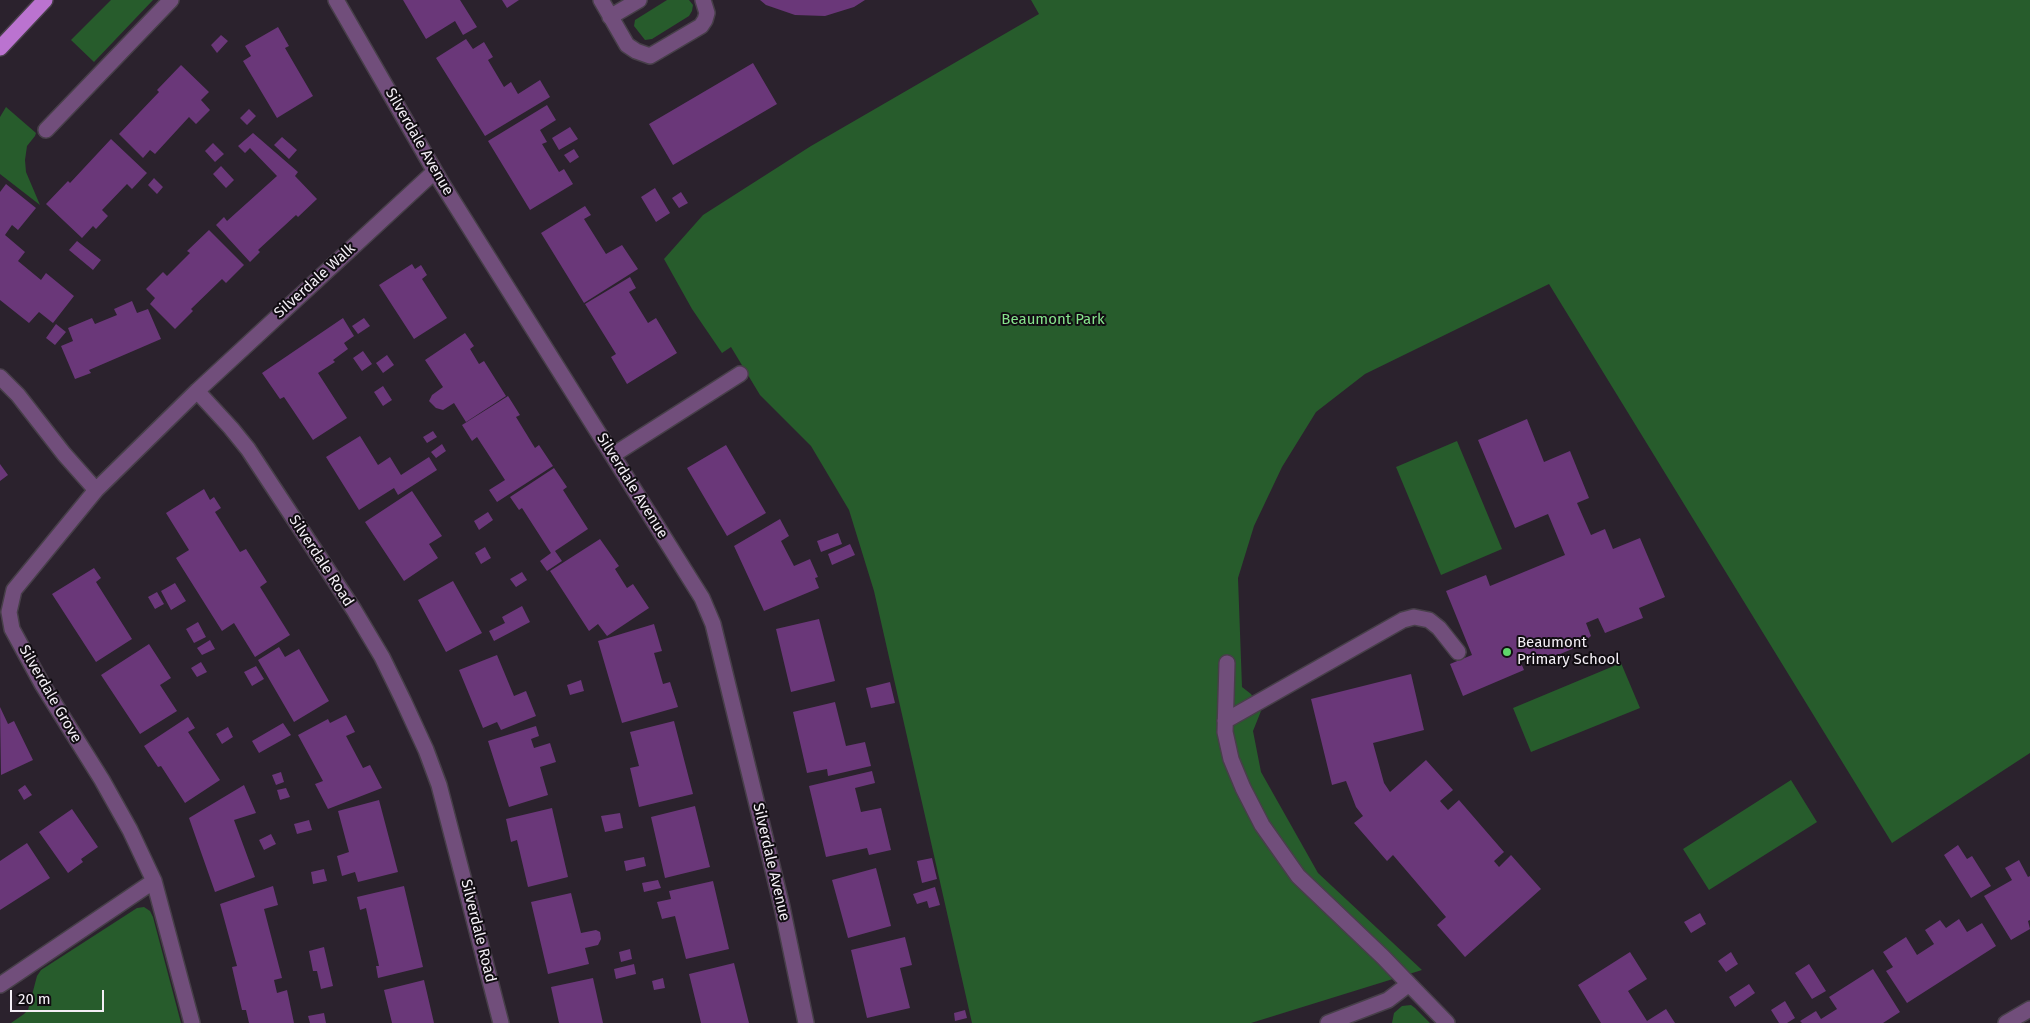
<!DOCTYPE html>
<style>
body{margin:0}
#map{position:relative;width:2030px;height:1023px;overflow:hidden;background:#2b222d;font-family:"Fira Sans",sans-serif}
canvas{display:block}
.scale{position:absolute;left:10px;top:990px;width:94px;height:22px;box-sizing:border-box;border:2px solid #f4eff6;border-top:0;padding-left:6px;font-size:15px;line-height:18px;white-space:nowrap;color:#f4eff6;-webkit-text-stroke:4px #110d12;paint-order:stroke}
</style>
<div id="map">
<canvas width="2030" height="1023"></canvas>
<div class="scale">20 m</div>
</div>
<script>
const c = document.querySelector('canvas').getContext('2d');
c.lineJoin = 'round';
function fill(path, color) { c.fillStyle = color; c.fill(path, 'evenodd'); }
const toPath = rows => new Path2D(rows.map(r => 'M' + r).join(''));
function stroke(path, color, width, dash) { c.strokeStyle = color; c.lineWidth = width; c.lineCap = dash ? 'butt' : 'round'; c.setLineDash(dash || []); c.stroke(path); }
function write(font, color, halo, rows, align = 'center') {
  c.font = font + ' "Fira Sans",sans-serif'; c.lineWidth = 4; c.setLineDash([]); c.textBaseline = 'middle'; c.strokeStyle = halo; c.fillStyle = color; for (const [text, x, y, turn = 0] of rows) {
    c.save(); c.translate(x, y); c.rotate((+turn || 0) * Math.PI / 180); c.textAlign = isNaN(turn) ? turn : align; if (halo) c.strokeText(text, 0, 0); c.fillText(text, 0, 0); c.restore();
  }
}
const green = toPath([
 [111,0,153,0,94,62,71,40],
 [667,0,689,0,693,5,692,11,689,16,652,39,645,40,634,26,635,20],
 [1031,0,2030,0,2030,753,1892,843,1549,284,1365,374,1316,412,1282,467,1254,526,1238,578,1242,687,1251,694,1261,711,1253,731,1261,772,1318,873,1422,970,1251,1023,972,1023,874,591,849,510,811,446,760,395,731,347,722,353,692,309,664,259,703,215,811,146,1039,14],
 [6,107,36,133,35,136,27,146,25,160,26,172,40,205,0,174,0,117],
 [1457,441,1502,549,1441,575,1396,467],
 [1621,663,1640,708,1531,752,1513,708],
 [1791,780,1817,822,1709,890,1683,849],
 [144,907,150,911,153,917,181,1023,11,1023,24,1014,28,1010,37,976,41,970,137,908],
 [1411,1005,1415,1008,1430,1023,1392,1023,1394,1013,1402,1006]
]);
const building = toPath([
 [403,0,460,0,477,27,463,35,455,21,426,39],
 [502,0,519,0,507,8],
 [760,0,865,0,854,7,825,16,795,15,766,5],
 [278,27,289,46,285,48,313,96,277,118,243,61,251,56,245,46],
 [221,35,228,41,217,53,211,45],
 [466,39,473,49,484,42,493,57,488,60,504,87,511,82,518,94,540,80,550,97,485,136,436,58],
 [753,63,777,104,673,165,649,124],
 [181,65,209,92,201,100,210,110,196,124,189,117,155,154,150,150,143,158,119,134,159,92,157,90],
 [547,105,556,120,540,130,547,142,542,144,559,172,564,169,573,184,530,210,488,141],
 [249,109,256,116,247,125,240,118],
 [570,127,578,139,559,150,552,138],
 [253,133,298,172,295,176,317,199,298,217,296,215,258,250,260,252,250,262,216,225,224,217,227,221,277,176,250,148,245,153,238,146],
 [282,137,297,150,289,159,274,145],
 [111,139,147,173,132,189,127,184,102,210,108,216,96,229,93,226,82,238,46,204,68,181,70,183],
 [213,143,224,154,215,162,205,151],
 [574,149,579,157,570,163,564,155],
 [221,166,234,180,226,188,213,174],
 [154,178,163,187,157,194,148,185],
 [6,184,36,208,18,230,12,225,5,235,25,252,18,261,41,280,46,273,74,296,53,323,39,312,29,323,0,300,0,192],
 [655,188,670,213,656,222,641,197],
 [681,192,688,203,679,208,672,198],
 [585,206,591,215,584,219,606,254,622,245,638,269,584,303,541,233],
 [209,230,244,265,226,283,222,279,191,309,193,311,175,329,150,304,155,298,146,289,163,272,167,276,190,253,187,251],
 [77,241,101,260,93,270,69,250],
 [412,264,415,269,421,265,427,275,422,279,447,318,414,339,379,285],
 [630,277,636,288,629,292,648,323,656,318,677,353,627,384,611,357,616,354,585,304],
 [132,301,137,313,148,309,161,339,89,370,91,373,75,379,61,346,73,341,68,328,92,318,95,324,117,315,114,309],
 [343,318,354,336,344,343,348,349,333,360,335,362,318,373,347,418,313,440,284,397,280,399,262,373],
 [364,318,370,326,358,334,352,326],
 [56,324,66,332,55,345,46,338],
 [465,333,474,346,470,349,479,364,484,361,506,396,466,422,454,403,443,410,436,408,429,401,432,395,443,387,425,360],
 [363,351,372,364,362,371,353,358],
 [387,355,394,365,383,373,376,363],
 [383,386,392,400,383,406,374,392],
 [508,396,520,415,516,417,535,448,539,445,553,466,497,502,489,490,505,480,477,437,472,441,462,425],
 [1527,419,1544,462,1570,451,1589,498,1577,503,1591,535,1605,529,1613,549,1640,538,1665,597,1639,608,1643,618,1605,633,1598,618,1586,623,1591,636,1577,647,1553,657,1532,660,1525,653,1518,656,1524,670,1463,696,1450,664,1472,655,1446,591,1486,575,1490,586,1565,555,1548,514,1515,528,1478,440],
 [433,431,437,437,427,443,423,437],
 [360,436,378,465,390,457,401,475,429,457,437,470,398,495,394,488,359,510,326,457],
 [442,444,446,451,436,458,431,452],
 [726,445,766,513,727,536,687,468],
 [0,464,8,475,0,481],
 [554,468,567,487,563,490,588,529,555,551,562,561,547,571,540,561,551,553,522,508,519,510,510,497],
 [204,489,210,500,214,497,221,508,215,512,240,552,246,549,267,582,260,587,290,635,255,657,234,623,222,631,176,558,189,550,166,513],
 [412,491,442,536,429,544,438,558,404,581,365,522],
 [488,512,493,520,479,530,474,521],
 [780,519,789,536,781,541,794,566,810,559,818,577,815,578,819,588,764,611,734,546],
 [838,533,842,544,821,552,817,541],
 [600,539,619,566,615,569,627,588,633,584,649,608,607,636,598,624,589,631,550,571],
 [850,544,855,555,832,565,828,554],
 [485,547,491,558,481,564,475,553],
 [94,568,101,578,96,582,132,639,96,662,52,594],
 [522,572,527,580,516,587,510,579],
 [453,581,482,633,446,652,418,600],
 [175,583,186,601,171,610,161,591],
 [157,592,164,604,155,609,148,597],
 [522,606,530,622,494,641,489,631,505,623,502,617],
 [819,619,835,681,791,692,776,629],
 [198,622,206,637,194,643,186,629],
 [654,624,662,651,654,653,663,684,670,682,678,707,622,723,598,641],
 [210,640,215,649,202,655,197,648],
 [149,644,171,678,160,685,177,711,140,734,101,675],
 [279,647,285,657,299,649,329,701,294,722,258,660],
 [497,655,514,696,526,691,536,716,501,730,497,722,483,728,459,670],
 [201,662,207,672,197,677,191,668],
 [256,666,264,679,252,686,244,672],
 [1411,674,1424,730,1373,743,1384,783,1390,792,1426,760,1453,790,1440,801,1448,810,1459,800,1504,852,1494,861,1499,867,1511,855,1541,889,1465,957,1437,925,1446,917,1393,855,1387,861,1354,823,1363,816,1356,807,1346,781,1332,785,1311,699],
 [581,680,584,691,570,695,567,685],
 [890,682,895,703,871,708,866,688],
 [835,702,846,746,865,742,871,766,828,776,827,769,807,773,793,712],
 [0,707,8,724,14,721,33,760,1,775],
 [346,715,355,732,346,736,363,768,370,765,382,788,328,809,315,784,323,781,298,735,328,719,330,723],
 [188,717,195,728,188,732,220,780,185,803,161,766,158,767,144,746],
 [674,721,693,794,639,807,630,768,639,766,630,732],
 [283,723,291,735,259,753,252,741],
 [536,726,539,736,531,739,534,748,550,743,556,762,540,767,548,795,509,807,488,741],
 [228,727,233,737,222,744,216,734],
 [872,771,875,783,855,788,861,812,881,808,891,850,869,855,867,848,826,857,809,786],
 [281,772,284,782,276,785,272,775],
 [25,785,32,795,24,800,18,790],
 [244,785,256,813,234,820,255,877,215,892,189,818],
 [286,788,290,797,280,800,277,790],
 [379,800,398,872,358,882,355,872,342,876,337,856,349,852,338,811],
 [695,806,710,867,665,878,651,817],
 [552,808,568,877,528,887,517,840,511,842,506,819],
 [72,809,98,847,81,859,83,862,68,873,39,832],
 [620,813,623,828,605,832,601,816],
 [309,820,312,830,297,834,294,824],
 [271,834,276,844,264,850,259,840],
 [27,843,50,878,0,910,0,861],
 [1958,845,1967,859,1972,856,1991,886,1971,898,1944,855],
 [644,857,646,866,626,871,624,861],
 [932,858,937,879,922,883,917,861],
 [2019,860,2028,877,2030,876,2030,920,2028,921,2030,929,2011,940,1984,896,2012,880,2005,868],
 [876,868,891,926,848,938,832,880],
 [324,869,327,881,313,884,311,872],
 [658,880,661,888,644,892,642,883],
 [713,881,729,949,686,959,675,916,662,919,657,902,671,899,669,891],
 [273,886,278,905,264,909,282,978,274,980,277,993,287,990,294,1023,249,1023,246,1010,242,1010,232,967,237,966,220,904],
 [404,886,423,967,378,978,376,966,379,966,366,908,360,910,357,897],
 [935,887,940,905,929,908,927,901,917,904,913,894],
 [571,893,581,933,596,930,600,932,601,939,598,945,585,948,589,964,548,974,531,902],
 [1700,913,1706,924,1691,933,1684,922],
 [1959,919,1967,932,1982,923,1996,946,1907,1003,1886,971,1893,967,1883,952,1906,937,1917,955,1934,944,1925,930,1940,920,1946,928],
 [905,937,912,965,900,968,910,1008,867,1018,851,950],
 [324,947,333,986,321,989,317,971,313,971,309,951],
 [630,949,632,959,621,962,619,952],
 [1630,952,1647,979,1628,991,1647,1021,1666,1009,1675,1023,1601,1023,1578,985],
 [1731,952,1738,964,1726,972,1718,961],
 [734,963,749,1023,701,1023,689,974],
 [634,964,636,974,616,979,614,969],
 [1809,964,1826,991,1812,999,1795,973],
 [1873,969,1900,1012,1883,1023,1802,1023,1800,1021,1816,1011,1821,1019,1837,1009,1829,997],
 [593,978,603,1023,559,1023,551,987],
 [663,978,665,988,654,990,652,981],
 [424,980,434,1023,392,1023,384,990],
 [1749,984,1755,993,1735,1007,1729,997],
 [1785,1001,1795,1018,1787,1023,1779,1023,1771,1010],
 [965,1010,967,1018,955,1021,954,1013],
 [324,1013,326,1023,310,1023,308,1016]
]);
const minor = toPath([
 [336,0,441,182,702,598,713,624,782,907,806,1023],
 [601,0,627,45,636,51,650,56,701,26,705,20,707,13,703,0],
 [610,17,639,0],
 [46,130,171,0],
 [0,377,18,395,64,454,96,490],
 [197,391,231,428,248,449,354,610,382,657,403,700,426,750,439,785,501,1023],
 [613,455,740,374],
 [1227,663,1225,732,1231,759,1243,788,1262,825,1298,876,1383,957,1409,984],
 [1225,721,1403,620,1414,617,1429,620,1439,628,1458,652],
 [0,985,154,881],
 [192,1023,154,881,130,830,102,780,42,684,12,629,9,612,14,590,96,490,197,391,434,172],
 [1328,1023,1388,1000,1409,984,1447,1023],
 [2006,1023,2030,1009]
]);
const major = toPath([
 [0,48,45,0]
]);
const markers = [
 [1507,652,5,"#5fd56b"]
];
const streetNames = [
 ["Silverdale Avenue",419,142,60],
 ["Silverdale Walk",315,281,-42],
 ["Silverdale Avenue",632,486,58],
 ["Silverdale Road",321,561,57],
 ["Silverdale Grove",50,694,60],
 ["Silverdale Avenue",771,862,77],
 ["Silverdale Road",478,931,76]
];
const parkNames = [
 ["Beaumont Park",1053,320]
];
const poiNames = [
 ["Beaumont",1517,643],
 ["Primary School",1517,660]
];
fill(green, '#275c2c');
fill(building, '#6a3779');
stroke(minor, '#473f49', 18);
stroke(major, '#473f49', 18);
stroke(minor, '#714e7b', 15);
stroke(major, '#bb73d0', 15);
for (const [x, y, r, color] of markers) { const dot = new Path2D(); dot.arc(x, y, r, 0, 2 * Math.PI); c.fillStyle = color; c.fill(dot); stroke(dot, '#110d12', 2); }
write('15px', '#f4eff6', '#110d12', streetNames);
write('15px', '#87e48d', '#110d12', parkNames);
write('15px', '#f4eff6', '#110d12', poiNames, 'left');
</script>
